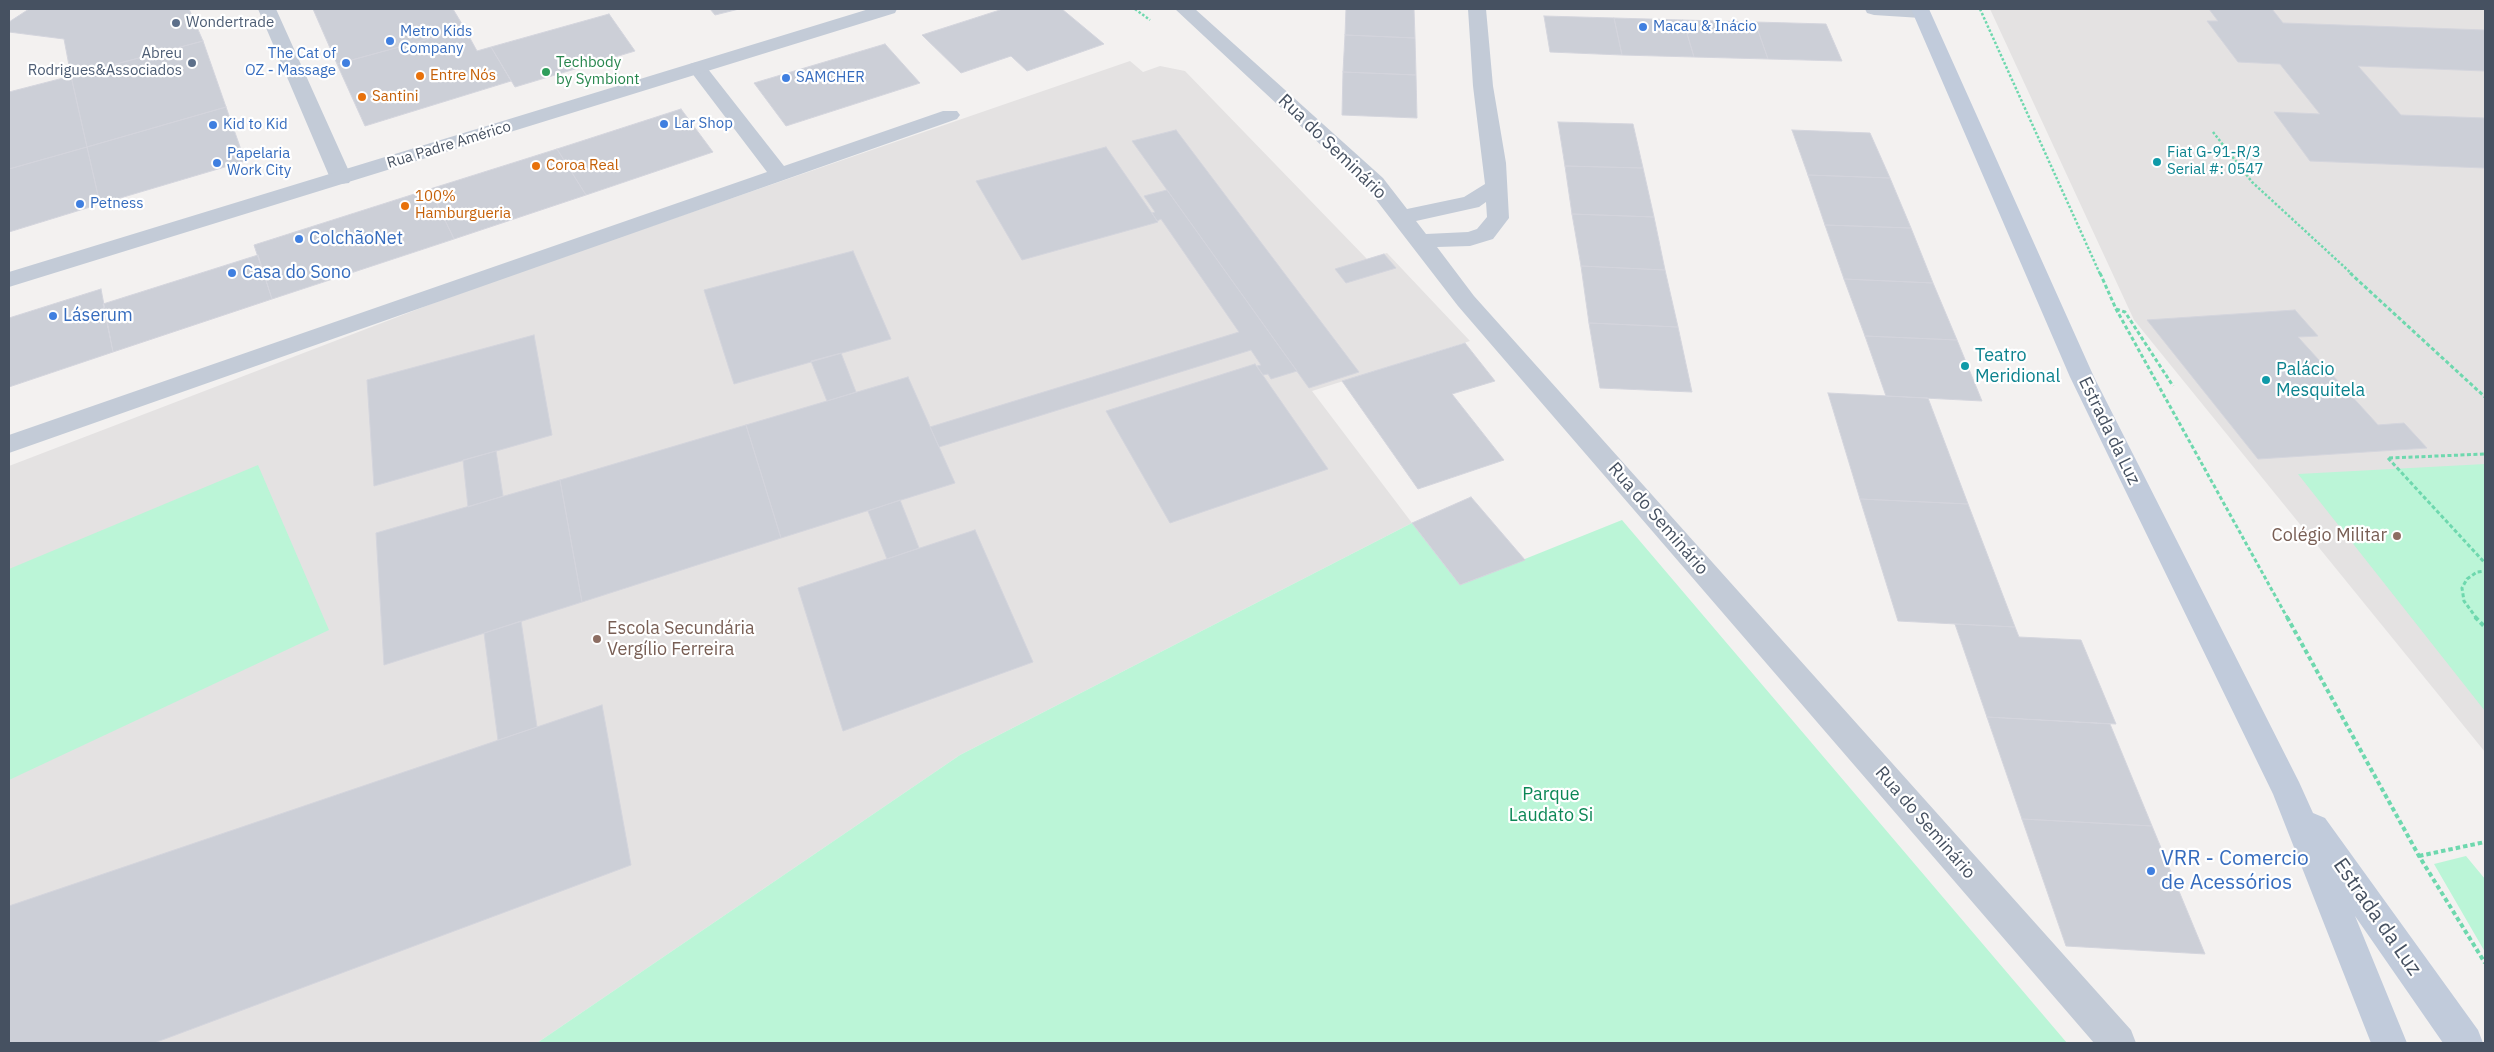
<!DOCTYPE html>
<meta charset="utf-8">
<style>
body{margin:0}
#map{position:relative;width:2494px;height:1052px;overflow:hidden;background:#f3f1f0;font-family:"IBM Plex Sans",sans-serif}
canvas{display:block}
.frame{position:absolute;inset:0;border:10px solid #465161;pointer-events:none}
</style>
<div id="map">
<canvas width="2494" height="1052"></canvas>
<div class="frame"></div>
</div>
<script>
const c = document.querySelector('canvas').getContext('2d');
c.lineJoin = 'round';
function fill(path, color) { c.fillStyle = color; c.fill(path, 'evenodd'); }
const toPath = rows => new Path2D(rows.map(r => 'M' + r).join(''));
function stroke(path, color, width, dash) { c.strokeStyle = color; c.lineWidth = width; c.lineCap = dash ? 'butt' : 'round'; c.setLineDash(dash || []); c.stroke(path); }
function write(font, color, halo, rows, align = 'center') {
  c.font = font + ' "IBM Plex Sans",sans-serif'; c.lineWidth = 4.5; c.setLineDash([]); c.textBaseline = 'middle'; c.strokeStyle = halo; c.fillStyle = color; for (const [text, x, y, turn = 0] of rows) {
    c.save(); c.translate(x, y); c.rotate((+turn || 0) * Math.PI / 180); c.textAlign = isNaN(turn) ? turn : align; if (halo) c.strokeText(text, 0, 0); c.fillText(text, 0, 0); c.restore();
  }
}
const education = toPath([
 [1990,9,2485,9,2485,752,2134,320],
 [1130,61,1143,72,1160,66,1185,71,1367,259,1387,253,1470,341,1312,391,1412,523,960,755,537,1043,9,1043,9,466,486,283]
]);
const green = toPath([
 [2485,464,2485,711,2298,474],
 [258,465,329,630,9,780,9,569],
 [1622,520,2067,1043,537,1043,960,755,1412,523,1460,585],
 [2466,856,2485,879,2485,952,2434,864]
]);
const building = toPath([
 [29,9,189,9,203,41,71,76,64,39,9,32,9,22,29,9],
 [313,9,453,9,465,29,337,64,313,9],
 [710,9,739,9,715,15,710,9],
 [1003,9,1062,9,1104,44,1027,71,1011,56,961,73,922,35,1003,9],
 [1346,9,1414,9,1415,38,1345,35,1346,9],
 [2209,9,2272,9,2283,23,2485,30,2485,71,2358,66,2401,115,2485,118,2485,168,2310,161,2274,112,2320,114,2280,64,2238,62,2207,21,2218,21,2209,9],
 [609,14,635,51,515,87,491,47,609,14],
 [1544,16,1614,18,1622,55,1550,52,1544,16],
 [1614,18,1683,20,1694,57,1622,55,1614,18],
 [1683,20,1755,22,1768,59,1694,57,1683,20],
 [1755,22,1826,24,1842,61,1768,59,1755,22],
 [465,29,477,51,491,47,511,81,365,126,337,64,465,29],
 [1345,35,1415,38,1416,75,1343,72,1345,35],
 [203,41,226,107,87,147,71,76,203,41],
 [885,44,920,83,786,126,754,83,885,44],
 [1343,72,1416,75,1417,118,1342,115,1343,72],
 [71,76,87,147,9,169,9,92,71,76],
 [226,107,245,161,100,204,87,147,226,107],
 [681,109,713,152,586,195,557,149,681,109],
 [1558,122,1633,124,1643,168,1565,166,1558,122],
 [1176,130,1359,372,1309,388,1132,141,1176,130],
 [1792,130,1870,133,1890,178,1808,175,1792,130],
 [87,147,100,204,9,232,9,169,87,147],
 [1106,147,1158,222,1022,260,976,181,1106,147],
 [557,149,586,195,454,239,430,189,557,149],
 [1565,166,1643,168,1654,217,1572,214,1565,166],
 [1808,175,1890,178,1911,228,1825,225,1808,175],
 [430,189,454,239,272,299,254,245,430,189],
 [1167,190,1297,371,1271,379,1268,374,1263,375,1257,366,1261,365,1251,350,939,447,930,427,1239,332,1161,219,1157,221,1152,213,1155,212,1144,196,1167,190],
 [1572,214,1654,217,1665,270,1581,266,1572,214],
 [1825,225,1911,228,1933,283,1844,279,1825,225],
 [853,251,891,339,734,384,704,290,853,251],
 [1384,254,1396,268,1346,283,1335,269,1384,254],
 [258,255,272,299,113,352,103,304,258,255],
 [1581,266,1665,270,1678,327,1589,323,1581,266],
 [1844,279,1933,283,1957,340,1865,336,1844,279],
 [101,289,113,352,9,387,9,318,101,289],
 [2295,310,2318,336,2298,337,2378,425,2404,423,2427,448,2258,459,2147,320,2295,310],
 [1589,323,1678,327,1692,392,1600,388,1589,323],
 [534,335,552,435,374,486,367,380,534,335],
 [1865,336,1957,340,1982,401,1886,396,1865,336],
 [1465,343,1495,381,1452,394,1504,460,1418,489,1342,381,1465,343],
 [841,353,856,392,827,401,811,361,841,353],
 [1255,364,1328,469,1170,523,1106,411,1255,364],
 [908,377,955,483,781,538,746,425,908,377],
 [1828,393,1928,398,1968,504,1860,499,1828,393],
 [746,425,781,538,582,602,560,480,746,425],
 [496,451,503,496,468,507,463,460,496,451],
 [560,480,582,602,384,665,376,533,560,480],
 [1471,497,1525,560,1460,585,1412,523,1471,497],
 [1860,499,1968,504,2015,627,1898,621,1860,499],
 [900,500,919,548,887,559,868,511,900,500],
 [975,530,1033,662,843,731,798,588,975,530],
 [521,621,537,727,498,740,484,633,521,621],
 [1955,624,2015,627,2019,637,2081,640,2116,724,1987,717,1955,624],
 [602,705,631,865,154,1043,9,1043,9,906,602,705],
 [1987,717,2110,724,2152,826,2022,819,1987,717],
 [2022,819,2152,826,2205,954,2066,946,2022,819]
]);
const pathFar2 = toPath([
 [1135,9,1150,20],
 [1980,9,2100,274],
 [2213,132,2252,182,2352,274]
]);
const pathFar1 = toPath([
 [2100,273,2116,309,2288,619],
 [2350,273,2485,397],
 [2116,309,2125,312,2173,386],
 [2388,458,2485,563],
 [2389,458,2485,454],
 [2477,619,2464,601,2462,588,2467,579,2477,572,2485,571]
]);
const path = toPath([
 [2287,617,2419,856,2485,963],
 [2475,617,2485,627],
 [2419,856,2485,842]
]);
const service = toPath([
 [697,62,704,64,784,166,943,111,957,111,960,115,957,119,9,453,9,435,767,172,688,68,690,64,697,62]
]);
const minor = toPath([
 [258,9,276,9,352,178,349,183,341,184,333,183,330,178,258,9],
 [1175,9,1195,9,1383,178,1407,209,1464,197,1485,184,1473,86,1468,9,1486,9,1493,86,1506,163,1509,218,1493,239,1470,246,1437,247,1474,296,2131,1030,2136,1043,2094,1043,1458,306,1367,188,1175,9],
 [1486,202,1487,217,1477,229,1468,232,1426,234,1416,221,1479,207,1486,202]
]);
const tertiary = toPath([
 [869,9,897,9,895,13,9,287,9,272,869,9],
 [1865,9,1928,9,1930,12,1928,16,1921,18,1874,15,1867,13,1865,9]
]);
const secondary = toPath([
 [1911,9,1929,9,2094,377,2299,782,2313,813,2325,818,2478,1030,2483,1043,2443,1043,2355,916,2407,1043,2371,1043,2273,794,2070,377,1911,9]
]);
const markers = [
 [176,23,5,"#5c6f8a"],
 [1643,27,5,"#3f7fe0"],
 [390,41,5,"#3f7fe0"],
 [192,63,5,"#5c6f8a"],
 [346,63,5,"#3f7fe0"],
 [546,72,5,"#2e9e5b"],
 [420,76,5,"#e8710a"],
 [786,78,5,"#3f7fe0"],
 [362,97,5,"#e8710a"],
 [664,124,5,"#3f7fe0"],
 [213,125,5,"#3f7fe0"],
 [2157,162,5,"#0f9aa8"],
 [217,163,5,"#3f7fe0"],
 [536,166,5,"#e8710a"],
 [80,204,5,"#3f7fe0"],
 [405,206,5,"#e8710a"],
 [299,239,5,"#3f7fe0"],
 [232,273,5,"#3f7fe0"],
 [53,316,5,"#3f7fe0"],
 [1965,366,5,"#0f9aa8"],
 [2266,380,5,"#0f9aa8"],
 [2397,536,5,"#8d6e63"],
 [597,639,5,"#8d6e63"],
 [2151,871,5,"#3f7fe0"]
];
const farServicenames = [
 ["Wondertrade",186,23],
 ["Abreu",182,54,"right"],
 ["Rodrigues&Associados",182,71,"right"]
];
const farShopnames = [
 ["Macau & Inácio",1653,27],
 ["Metro Kids",400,32],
 ["Company",400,49],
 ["The Cat of",336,54,"right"],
 ["OZ - Massage",336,71,"right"],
 ["SAMCHER",796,78],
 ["Lar Shop",674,124],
 ["Kid to Kid",223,125],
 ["Papelaria",227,154],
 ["Work City",227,171],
 ["Petness",90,204]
];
const farLeisurenames = [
 ["Techbody",556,63],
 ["by Symbiont",556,80]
];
const farFoodnames = [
 ["Entre Nós",430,76],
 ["Santini",372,97],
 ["Coroa Real",546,166],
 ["100%",415,197],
 ["Hamburgueria",415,214]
];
const farStreetnames = [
 ["Rua Padre Américo",449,145,-17]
];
const farCulturenames = [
 ["Fiat G-91-R/3",2167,153],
 ["Serial #: 0547",2167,170]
];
const streetNames = [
 ["Rua do Seminário",1332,147,44],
 ["Estrada da Luz",2109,431,64],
 ["Rua do Seminário",1658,519,49],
 ["Rua do Seminário",1925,823,49]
];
const shopNames = [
 ["ColchãoNet",309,239],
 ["Casa do Sono",242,273],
 ["Láserum",63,316]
];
const cultureNames = [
 ["Teatro",1975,356],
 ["Meridional",1975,377],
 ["Palácio",2276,370],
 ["Mesquitela",2276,391]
];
const educationNames = [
 ["Colégio Militar",2387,536],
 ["Escola Secundária",607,629,"left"],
 ["Vergílio Ferreira",607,650,"left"]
];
const parkNames = [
 ["Parque",1551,795],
 ["Laudato Si",1551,816]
];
const nearShopnames = [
 ["VRR - Comercio",2161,859],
 ["de Acessórios",2161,883]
];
const nearStreetnames = [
 ["Estrada da Luz",2377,917,55]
];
fill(education, '#e4e2e2');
fill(green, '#bbf5d7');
fill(building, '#cccfd7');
stroke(building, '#d4d5dd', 1);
stroke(pathFar2, '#6ed8ae', 2.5, [2.5, 2]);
stroke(pathFar1, '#6ed8ae', 3, [4, 2.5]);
stroke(path, '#6ed8ae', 4, [4.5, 3]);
fill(service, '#c3cbd7');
fill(minor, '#c3cbd7');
fill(tertiary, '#c3cbd7');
fill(secondary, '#c1cbdb');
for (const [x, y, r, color] of markers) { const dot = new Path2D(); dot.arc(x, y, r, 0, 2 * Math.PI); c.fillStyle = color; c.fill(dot); stroke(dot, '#fff', 2); }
write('15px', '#4e5e75', '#fff', farServicenames, 'left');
write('15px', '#366cbe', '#fff', farShopnames, 'left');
write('15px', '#27864d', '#fff', farLeisurenames, 'left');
write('15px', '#c56008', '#fff', farFoodnames, 'left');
write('15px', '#465161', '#fff', farStreetnames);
write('15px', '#0d838f', '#fff', farCulturenames, 'left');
write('18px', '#465161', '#fff', streetNames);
write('18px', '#366cbe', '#fff', shopNames, 'left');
write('18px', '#0d838f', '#fff', cultureNames, 'left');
write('18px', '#785e54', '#fff', educationNames, 'right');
write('18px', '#0c8756', '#fff', parkNames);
write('21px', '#366cbe', '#fff', nearShopnames, 'left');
write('21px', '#465161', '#fff', nearStreetnames);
</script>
